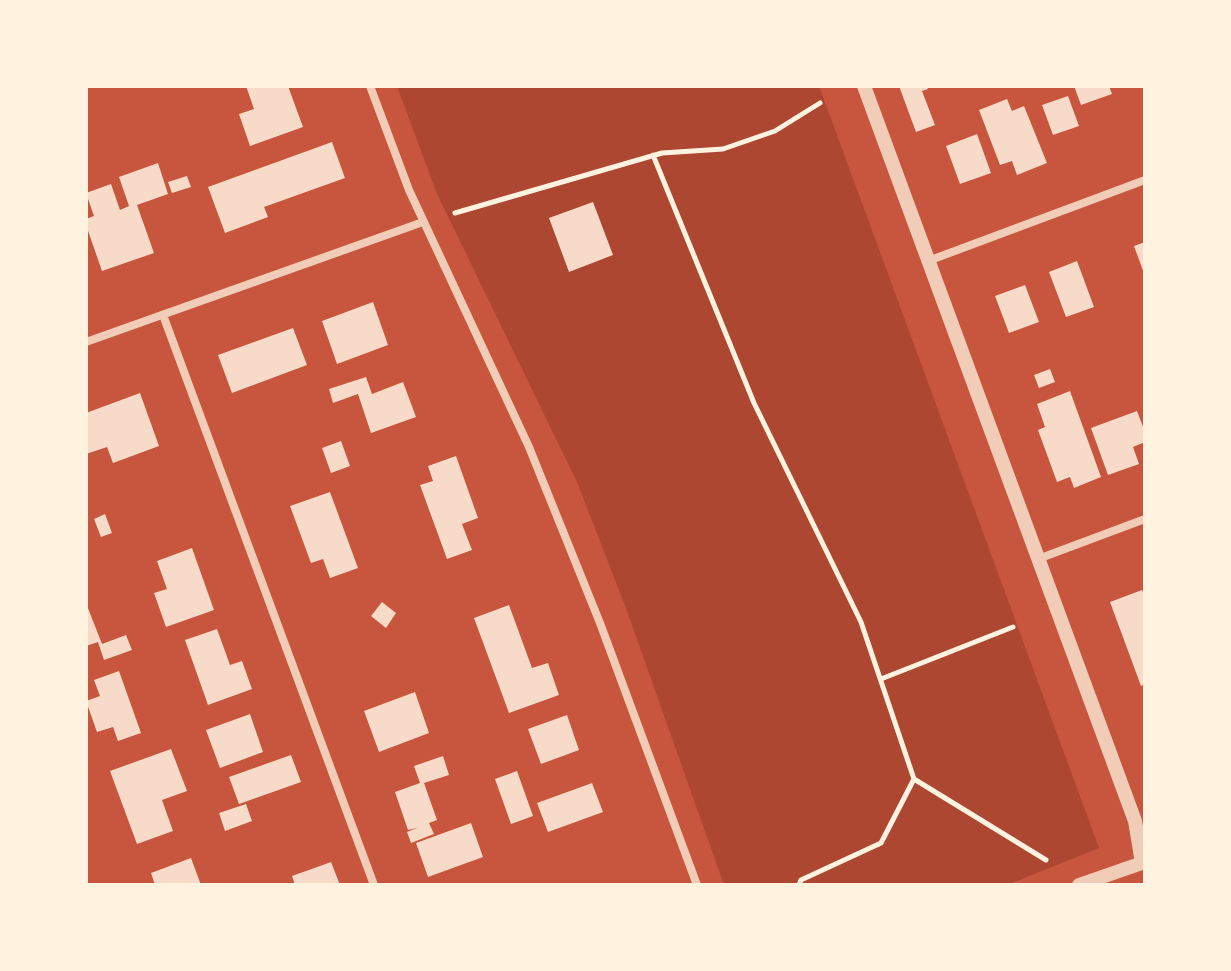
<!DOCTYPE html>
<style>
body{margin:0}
#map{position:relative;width:1231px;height:971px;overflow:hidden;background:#c8553d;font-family:"Source Serif 4",serif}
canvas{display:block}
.frame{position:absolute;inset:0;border:88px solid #fff3e0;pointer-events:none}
</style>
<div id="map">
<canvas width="1231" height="971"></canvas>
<div class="frame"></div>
</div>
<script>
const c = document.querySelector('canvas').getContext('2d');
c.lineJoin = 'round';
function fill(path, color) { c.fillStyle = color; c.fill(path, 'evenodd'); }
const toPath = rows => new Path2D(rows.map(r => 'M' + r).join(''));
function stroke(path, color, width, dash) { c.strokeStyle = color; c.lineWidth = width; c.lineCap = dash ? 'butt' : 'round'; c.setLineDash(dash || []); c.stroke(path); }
const green = toPath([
 [397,86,819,86,1099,848,1007,885,724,885,627,611,577,482,437,194]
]);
const building = toPath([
 [246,86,288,86,303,127,250,146,239,114,254,109],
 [899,86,927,86,928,89,922,91,935,125,916,132],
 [1074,86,1109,86,1112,94,1081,105],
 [1068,96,1079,126,1053,135,1042,105],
 [1007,99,1012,111,1024,106,1047,163,1017,175,1012,161,1000,165,979,110],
 [977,134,991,173,960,184,946,146],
 [332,142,345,178,264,207,268,217,225,233,208,187],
 [158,163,168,194,137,205,154,253,102,271,86,225,86,219,94,216,86,193,111,184,120,210,129,206,119,177],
 [187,176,191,187,172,193,168,182],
 [593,202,613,255,569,272,549,218],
 [1145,242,1145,276,1134,246],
 [1077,261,1094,307,1066,317,1049,272],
 [1025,285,1039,322,1009,333,995,296],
 [373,302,388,345,337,364,322,321],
 [293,328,307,365,232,393,218,355],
 [1050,369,1055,382,1039,388,1034,375],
 [366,377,372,394,403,382,416,417,371,433,358,394,333,403,329,389],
 [1070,391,1101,477,1074,488,1070,477,1057,482,1038,430,1045,427,1037,404],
 [140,393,159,446,113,463,107,447,86,454,86,413],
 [1137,411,1145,432,1145,442,1133,447,1139,464,1108,475,1091,428],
 [341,441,350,466,331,473,322,448],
 [456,456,478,518,462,524,472,550,447,559,420,485,433,481,428,466],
 [330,492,358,568,330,578,323,559,311,563,290,506],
 [105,514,112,533,101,537,94,519],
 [192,548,214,610,166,627,154,593,167,589,157,561],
 [1142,590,1145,597,1145,684,1141,686,1110,602],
 [382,602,396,613,386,628,371,616],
 [86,603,102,644,126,635,132,650,104,660,98,642,86,646],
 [509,605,532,668,548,663,559,695,509,713,474,618],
 [217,629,230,665,242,661,252,689,208,705,185,640],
 [119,671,141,733,118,741,113,727,97,732,86,701,100,696,94,680],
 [415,692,429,733,379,752,364,711],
 [250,714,263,752,220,768,206,730],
 [567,715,579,750,541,764,528,729],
 [171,749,187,791,162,800,173,831,137,844,110,771],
 [291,755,301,782,239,804,229,777],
 [443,756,449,775,424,783,437,820,429,823,434,834,411,843,407,832,417,828,408,830,395,792,420,783,414,766],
 [517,771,533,816,511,824,495,779],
 [592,783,603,812,548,832,537,803],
 [246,804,252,821,225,831,219,813],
 [471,823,483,857,428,877,416,843],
 [191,858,201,885,155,885,151,873],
 [331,862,340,885,295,885,292,876]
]);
const path = toPath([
 [653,155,754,403,861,622,914,779,1046,860],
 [455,213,662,153,723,149,775,131,820,103],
 [881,679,1013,627],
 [799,885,801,880,881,843,914,779]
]);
const minor = toPath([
 [370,86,409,190,529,447,600,623,697,885],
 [928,261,1145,180],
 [163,315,374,885],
 [86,342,423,222],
 [1038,559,1145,519]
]);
const tertiary = toPath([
 [864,86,1135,821,1142,863],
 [1079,885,1145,862]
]);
fill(green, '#ae4732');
fill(building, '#f7dbc8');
stroke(path, '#fff3e0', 5);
stroke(minor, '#f1ccb7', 8);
stroke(tertiary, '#f1ccb7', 14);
</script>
